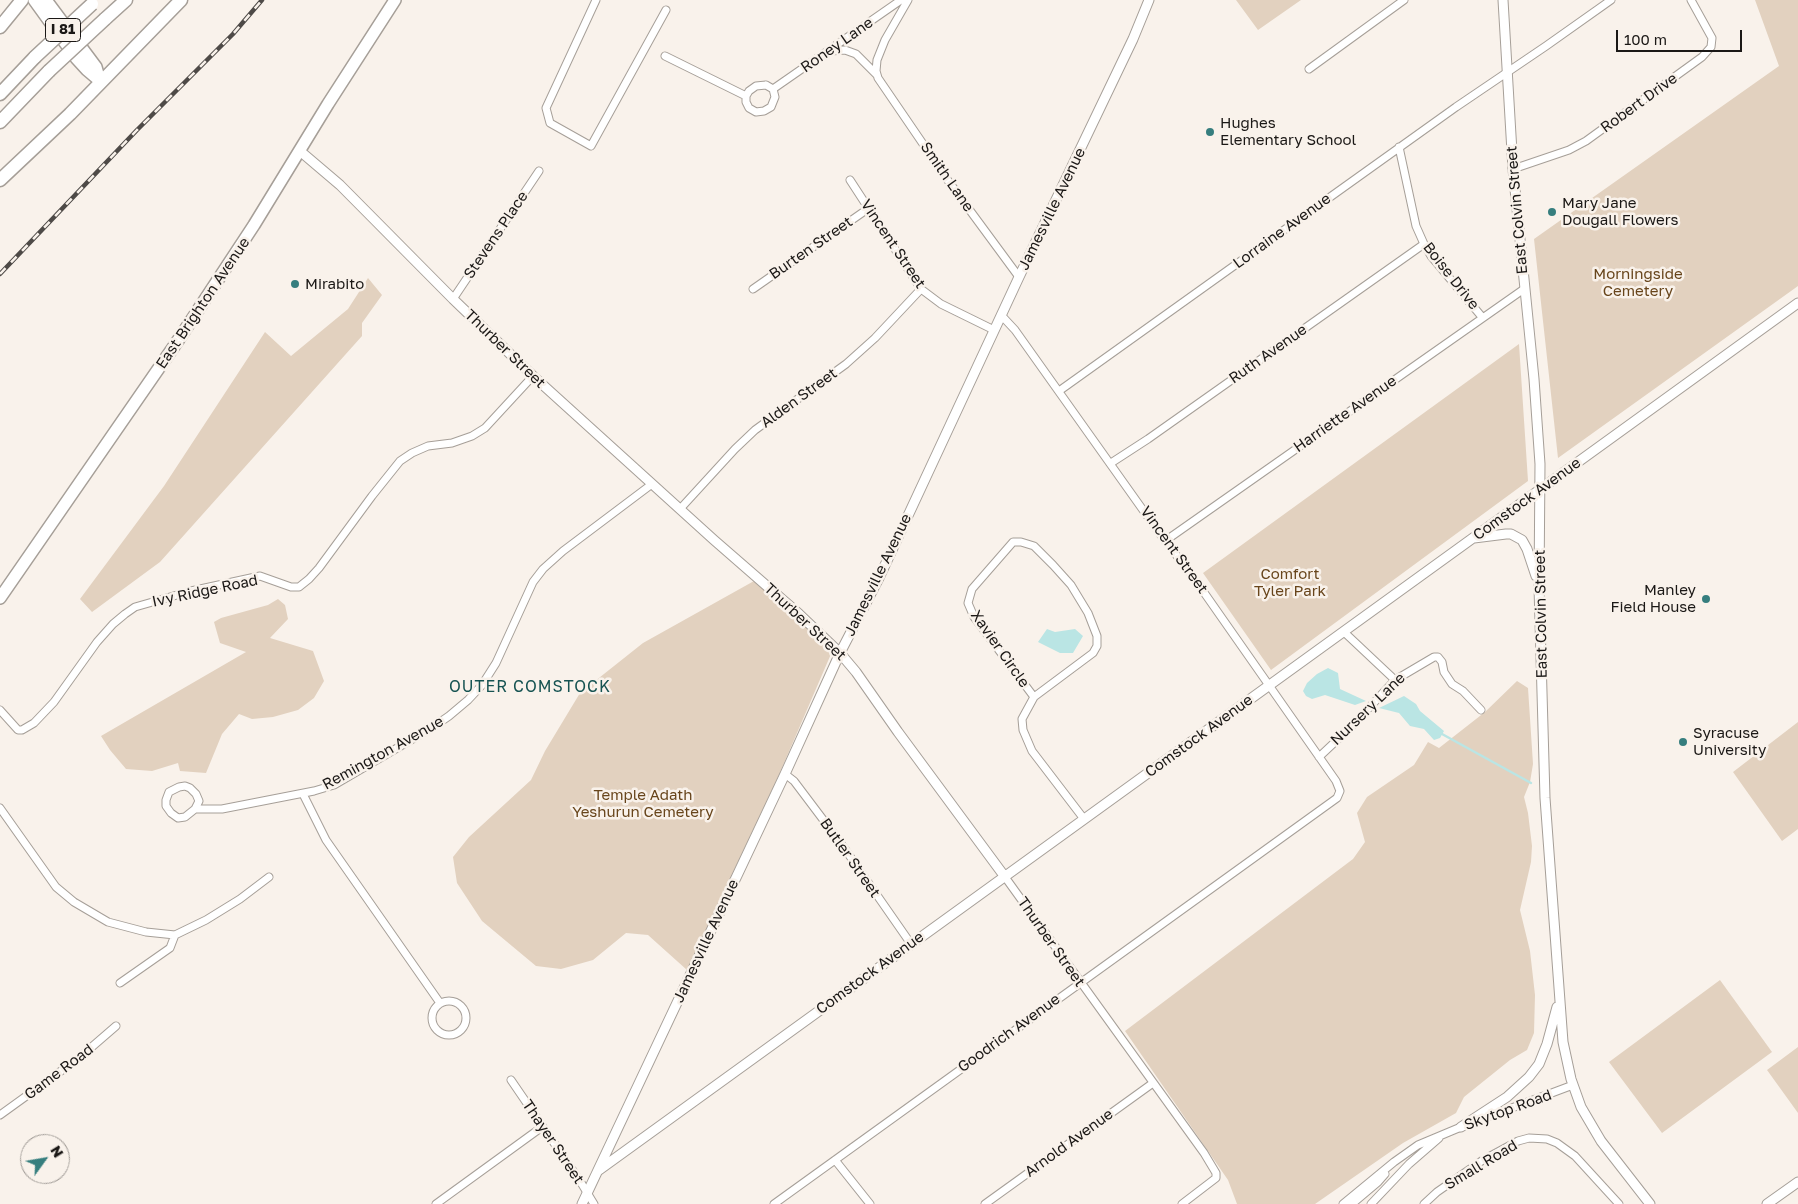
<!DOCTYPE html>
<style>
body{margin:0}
#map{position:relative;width:1798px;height:1204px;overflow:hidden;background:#f9f2eb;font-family:"Golos Text",sans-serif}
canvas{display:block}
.north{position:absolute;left:20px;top:1134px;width:50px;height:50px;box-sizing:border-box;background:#f9f2eb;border:1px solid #a09b96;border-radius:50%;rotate:58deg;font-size:14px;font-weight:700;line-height:20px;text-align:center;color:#1b1816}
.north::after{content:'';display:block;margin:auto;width:18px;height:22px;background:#367e7e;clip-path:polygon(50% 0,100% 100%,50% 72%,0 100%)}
.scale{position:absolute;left:1616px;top:30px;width:126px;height:22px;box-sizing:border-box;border:2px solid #1b1816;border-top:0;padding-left:6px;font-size:15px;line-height:18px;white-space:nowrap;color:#1b1816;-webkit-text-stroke:4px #f9f2eb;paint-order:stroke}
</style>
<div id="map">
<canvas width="1798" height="1204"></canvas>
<div class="north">N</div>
<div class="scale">100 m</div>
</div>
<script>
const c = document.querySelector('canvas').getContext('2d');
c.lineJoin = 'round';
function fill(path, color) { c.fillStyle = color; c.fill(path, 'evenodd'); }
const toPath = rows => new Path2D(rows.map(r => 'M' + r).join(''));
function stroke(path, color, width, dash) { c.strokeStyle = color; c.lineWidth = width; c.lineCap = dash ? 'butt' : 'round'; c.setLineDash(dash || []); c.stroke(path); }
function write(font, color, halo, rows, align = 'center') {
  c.font = font + ' "Golos Text",sans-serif'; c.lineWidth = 5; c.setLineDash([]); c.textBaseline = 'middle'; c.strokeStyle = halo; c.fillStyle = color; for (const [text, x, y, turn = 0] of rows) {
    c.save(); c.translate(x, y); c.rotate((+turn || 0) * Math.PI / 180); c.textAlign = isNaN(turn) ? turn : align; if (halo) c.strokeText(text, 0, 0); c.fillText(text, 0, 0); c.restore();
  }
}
const green = toPath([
 [1236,0,1301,0,1258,30],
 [1755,0,1798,0,1798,286,1558,458,1534,239,1779,66],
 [368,278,382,295,362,323,362,336,160,562,92,612,80,599,164,486,265,332,291,356,348,309],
 [1519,344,1528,481,1271,670,1203,573],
 [754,581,815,633,831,654,778,777,687,970,648,935,626,933,593,960,561,969,536,966,482,921,457,883,453,857,469,837,531,780,545,751,580,693,643,643],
 [278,599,285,605,288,619,270,638,313,651,324,681,314,698,298,710,273,717,252,719,239,714,222,734,206,773,180,771,178,763,152,771,126,769,110,750,101,736,246,652,220,643,214,622,221,618,268,605],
 [1517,681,1528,688,1533,764,1530,782,1524,797,1528,813,1532,846,1531,862,1520,910,1530,951,1535,995,1534,1033,1527,1050,1510,1060,1464,1097,1456,1113,1403,1143,1315,1204,1237,1204,1228,1180,1125,1031,1353,859,1365,842,1357,813,1367,797,1414,765,1428,742,1439,748,1485,712],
 [1798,722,1798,829,1782,841,1733,772],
 [1720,980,1772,1052,1662,1133,1609,1062],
 [1798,1047,1798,1113,1767,1070]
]);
const water = toPath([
 [1047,629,1055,632,1075,629,1083,636,1073,653,1060,653,1038,642],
 [1328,668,1338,673,1340,689,1366,701,1355,705,1325,695,1312,699,1306,696,1303,691,1307,683,1317,674],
 [1404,696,1416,704,1420,711,1444,731,1440,738,1434,740,1424,729,1410,726,1399,713,1379,708]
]);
const stream = toPath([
 [1442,734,1531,783]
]);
const minor = toPath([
 [596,0,546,108,550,123,591,146,666,10],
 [908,0,885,40,877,60,876,71,878,78,949,182,1019,277],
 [830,51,845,50,856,54,877,75],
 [665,56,746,96],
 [1309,69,1404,0],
 [766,85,773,89,775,97,771,107,764,111,756,112,749,108,746,102,746,96,749,91,756,86,766,85],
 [773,89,901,0],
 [1399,147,1416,226,1424,244,1431,256,1482,317],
 [1513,169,1569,150,1586,141,1702,57,1711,47,1712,38,1691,0],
 [850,180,921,289,941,304,994,330],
 [753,289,869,208],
 [453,299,539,171],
 [1059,391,1456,107,1546,46,1611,0],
 [1111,463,1148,439,1424,244],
 [680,509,735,449,755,430,846,364,875,338,921,289],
 [1165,541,1524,289],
 [1344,632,1395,680],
 [1034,697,974,617,968,603,972,589,1013,542,1021,542,1034,546,1053,565,1071,585,1088,613,1097,636,1097,646,1093,653,1034,697,1022,719,1023,730,1032,751,1084,819],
 [0,710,18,730,22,730,34,723,54,702,97,642,113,624,125,614,135,607,191,591,260,576,291,587,299,587,309,579,319,568,372,496,400,461,412,453,428,446,452,443,472,436,485,428,533,376],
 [1319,757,1353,725,1395,680,1434,657,1438,657,1442,662,1444,672,1452,684,1463,691,1481,710],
 [785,774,794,781,840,842,911,944],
 [303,794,326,840,440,1003],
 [0,808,56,887,74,902,108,922,146,932,175,935,206,920,240,899,269,877],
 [195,809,199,801,196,794,190,788,185,786,179,787,169,792,166,800,166,806,171,813,178,818,185,817,195,809,222,809,314,791,334,785,433,727,449,716,468,700,482,685,496,663,533,582,543,569,563,551,652,484],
 [1005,877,1204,1153,1216,1173,1216,1178,1182,1204],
 [120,983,170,948,175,935],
 '432 1018a17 17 0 1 1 34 0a17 17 0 1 1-34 0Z',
 [511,1080,580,1181,594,1204],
 [0,1115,79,1058,116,1026],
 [835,1160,870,1204],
 [436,1204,542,1127],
 [774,1204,1337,798,1340,791,1336,781,1189,571,1165,541,1015,330,1001,315],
 [985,1204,1153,1083],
 [1343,1204,1394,1162,1418,1145,1461,1127,1573,1085],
 [1352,1204,1378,1182,1385,1174],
 [1371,1204,1409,1164,1439,1138],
 [1424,1204,1437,1192,1483,1160,1518,1141,1529,1138,1547,1139,1557,1143,1575,1156,1619,1204]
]);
const tertiary = toPath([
 [1503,0,1513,169,1534,379,1540,464,1539,587,1545,798,1563,1042,1571,1079,1581,1107,1601,1141,1650,1204],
 [300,151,340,185,453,299,533,376,714,540,799,614,840,653,856,672,898,732,1005,877],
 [1474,538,1506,534,1511,534,1522,540,1527,549,1536,576],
 [1461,1127,1507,1097,1529,1077,1539,1064,1547,1044,1557,1007],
 [599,1170,1798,303],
 [582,1204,785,774,840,653,879,578,1019,277,1133,39,1149,0],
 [1767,1204,1798,1182]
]);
const primary = toPath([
 [34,0,76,58,87,70,100,81],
 [46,0,96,67,100,81],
 [0,598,179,339,254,225,328,104,395,0]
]);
const motorway = toPath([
 [105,19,126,0],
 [0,27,22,0],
 [0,94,35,57],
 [0,122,49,71],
 [0,180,70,114,181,0]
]);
const rail = toPath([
 [0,274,137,130,233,34,262,0]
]);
const motorwayBridge = toPath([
 [35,57,92,4],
 [49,71,105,19]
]);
const markers = [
 [1210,132,5,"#367e7e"],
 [1552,212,5,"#367e7e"],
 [295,284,5,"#367e7e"],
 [1706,599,5,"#367e7e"],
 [1683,742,5,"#367e7e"]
];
const shields = [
 [63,30,35]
];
const shieldNames = [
 ["I 81",63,30]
];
const streetNames = [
 ["Roney Lane",837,45,-35],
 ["Robert Drive",1639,103,-36],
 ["Smith Lane",947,177,55],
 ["Jamesville Avenue",1052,209,-64],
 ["East Colvin Street",1517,210,-95],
 ["Lorraine Avenue",1282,231,-36],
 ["Stevens Place",496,235,-56],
 ["Vincent Street",893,244,56],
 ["Burten Street",811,248,-35],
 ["Boise Drive",1451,276,52],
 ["East Brighton Avenue",203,303,-56],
 ["Thurber Street",505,349,44],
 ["Ruth Avenue",1268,354,-35],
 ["Alden Street",799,398,-36],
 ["Harriette Avenue",1345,414,-35],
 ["Comstock Avenue",1527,499,-36],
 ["Vincent Street",1174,550,54],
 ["Jamesville Avenue",878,575,-64],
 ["Ivy Ridge Road",205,591,-12],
 ["East Colvin Street",1541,614,-91],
 ["Thurber Street",805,622,43],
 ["Xavier Circle",1000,649,55],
 ["Nursery Lane",1368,709,-44],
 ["Comstock Avenue",1199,736,-36],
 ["Remington Avenue",383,753,-29],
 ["Butler Street",850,858,55],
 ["Jamesville Avenue",706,941,-65],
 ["Thurber Street",1051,942,55],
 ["Comstock Avenue",870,973,-36],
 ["Goodrich Avenue",1009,1033,-36],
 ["Game Road",59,1072,-37],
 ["Skytop Road",1508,1110,-20],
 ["Thayer Street",553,1142,56],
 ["Arnold Avenue",1069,1143,-36],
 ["Small Road",1481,1165,-31]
];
const poiNames = [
 ["Hughes",1220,123],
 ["Elementary School",1220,140],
 ["Mary Jane",1562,203],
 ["Dougall Flowers",1562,220],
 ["Mirabito",305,284],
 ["Manley",1696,590,"right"],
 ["Field House",1696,607,"right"],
 ["Syracuse",1693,733],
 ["University",1693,750]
];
const parkNames = [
 ["Morningside",1638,274],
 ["Cemetery",1638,291],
 ["Comfort",1290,574],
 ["Tyler Park",1290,591],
 ["Temple Adath",643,795],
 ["Yeshurun Cemetery",643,812]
];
const neighbourhoodNames = [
 ["OUTER COMSTOCK",530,687]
];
fill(green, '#e2d1bf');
fill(water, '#bae5e4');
stroke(stream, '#bae5e4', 2.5);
stroke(minor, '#a69f98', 9);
stroke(tertiary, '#a69f98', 11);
stroke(primary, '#a69f98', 14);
stroke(motorway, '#a69f98', 15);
stroke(minor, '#fff', 7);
stroke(tertiary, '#fff', 9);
stroke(primary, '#fff', 11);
stroke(motorway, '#fff', 12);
stroke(rail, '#4e4a47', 4.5);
stroke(rail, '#f9f2eb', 2.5, [8]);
stroke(motorwayBridge, '#a69f98', 15, []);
stroke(motorwayBridge, '#fff', 12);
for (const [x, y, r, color] of markers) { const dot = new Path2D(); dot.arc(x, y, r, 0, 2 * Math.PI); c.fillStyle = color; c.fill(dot); stroke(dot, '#f9f2eb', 2); }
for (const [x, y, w] of shields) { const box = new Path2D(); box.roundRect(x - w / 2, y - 11.5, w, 23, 4); c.fillStyle = '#f9f2eb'; c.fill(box); stroke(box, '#1b1816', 1); }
write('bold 14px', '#1b1816', null, shieldNames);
write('15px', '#1b1816', '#f9f2eb', streetNames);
write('15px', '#1b1816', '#f9f2eb', poiNames, 'left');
write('15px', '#68451b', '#f9f2eb', parkNames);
c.letterSpacing = '1px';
write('16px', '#165352', '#f9f2eb', neighbourhoodNames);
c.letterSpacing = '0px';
</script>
